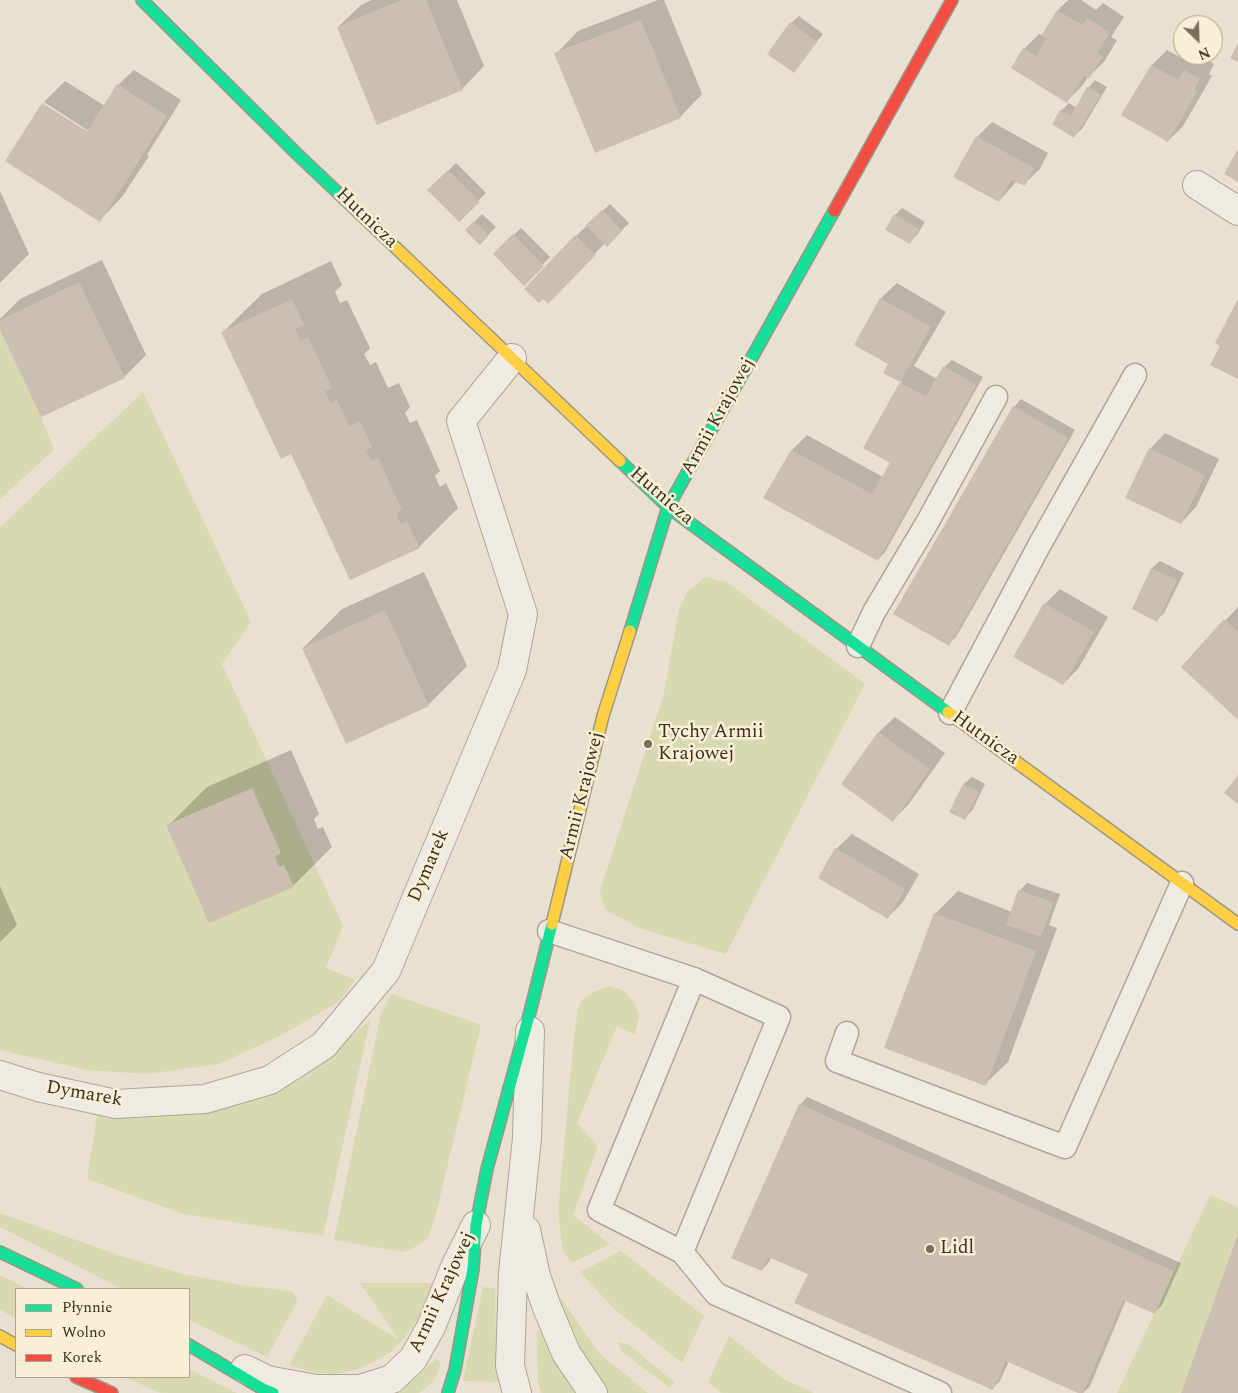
<!DOCTYPE html>
<meta charset="utf-8">
<style>
body{margin:0}
#map{position:relative;width:1238px;height:1393px;overflow:hidden;background:#e8e1d0;font-family:Spectral,serif}
canvas{display:block}
.legend{position:absolute;left:15px;top:1288px;width:175px;height:90px;box-sizing:border-box;background:#f9efd6;border:1px solid #aea28c;margin:0;padding:6px 9px;list-style:none;font-size:15px;color:#3e2e1e}
.legend li{display:flex;align-items:center;gap:10px;height:25px}
.legend b{width:25px;border:1px solid #aea28c}
.north{position:absolute;left:1173px;top:15px;width:50px;height:50px;box-sizing:border-box;background:#f9efd6;border:1px solid #aea28c;border-radius:50%;rotate:156deg;font-size:14px;font-weight:700;line-height:20px;text-align:center;color:#3e2e1e}
.north::after{content:'';display:block;margin:auto;width:18px;height:22px;background:#7a6d5c;clip-path:polygon(50% 0,100% 100%,50% 72%,0 100%)}
</style>
<div id="map">
<canvas width="1238" height="1393"></canvas>
<ul class="legend">
<li><b style="height:6px;background:#16e098"></b>Płynnie</li>
<li><b style="height:6px;background:#ffcf43"></b>Wolno</li>
<li><b style="height:6px;background:#f24e42"></b>Korek</li>
</ul>
<div class="north">N</div>
</div>
<script>
const c = document.querySelector('canvas').getContext('2d');
c.lineJoin = 'round';
function fill(path, color) { c.fillStyle = color; c.fill(path, 'evenodd'); }
const toPath = rows => new Path2D(rows.map(r => 'M' + r).join(''));
function stroke(path, color, width, dash) { c.strokeStyle = color; c.lineWidth = width; c.lineCap = dash ? 'butt' : 'round'; c.setLineDash(dash || []); c.stroke(path); }
function write(font, color, halo, rows, align = 'center') {
  c.font = font + ' Spectral,serif'; c.lineWidth = 5; c.setLineDash([]); c.textBaseline = 'middle'; c.strokeStyle = halo; c.fillStyle = color; for (const [text, x, y, turn = 0] of rows) {
    c.save(); c.translate(x, y); c.rotate((+turn || 0) * Math.PI / 180); c.textAlign = isNaN(turn) ? turn : align; if (halo) c.strokeText(text, 0, 0); c.fillText(text, 0, 0); c.restore();
  }
}
const green = toPath([
 [0,330,41,417,54,450,0,499],
 [143,392,251,622,222,664,343,926,326,968,355,980,340,1001,282,1035,219,1064,147,1074,87,1070,0,1050,0,527],
 [705,577,727,582,865,684,726,954,642,929,605,910,600,891,664,693,679,609,688,591],
 [610,986,624,991,634,1002,639,1016,635,1034,617,1026,577,1123,598,1146,573,1215,610,1244,572,1263,563,1252,558,1212,574,1037,578,1010,582,1000,593,992],
 [392,994,481,1025,436,1214,428,1238,413,1248,403,1252,334,1240,381,1013],
 [370,1020,323,1236,183,1214,87,1179,98,1109,327,1057],
 [1210,1195,1238,1207,1238,1232,1181,1393,1117,1393],
 [0,1213,124,1257,183,1274,241,1285,291,1291,297,1298,296,1304,267,1357,189,1320,189,1289,122,1289,0,1227],
 [621,1251,704,1316,682,1363,614,1309,580,1272],
 [0,1275,28,1289,16,1289,16,1319,0,1309],
 [360,1283,433,1283,423,1312,410,1331,392,1351,375,1361,355,1370,336,1374,316,1373,289,1365,327,1295,399,1340],
 [483,1287,495,1288,496,1353,499,1382,463,1381],
 [555,1295,557,1295,562,1300,599,1353,648,1393,607,1393,576,1345],
 [537,1330,541,1331,564,1373,577,1393,541,1393,538,1382],
 [729,1336,785,1380,814,1393,721,1393,708,1382],
 [618,1342,628,1344,674,1382,670,1388,622,1352],
 [435,1360,439,1360,441,1364,434,1381,419,1393,388,1393,411,1381],
 [189,1369,237,1393,161,1393,124,1377,189,1377]
]);
const shadow = toPath([
 [372,0,457,0,484,66,462,89,338,27,361,5],
 [658,0,664,0,702,94,680,117,556,54,578,31],
 [1068,0,1081,0,1096,10,1103,3,1124,17,1111,37,1117,40,1104,62,1088,77,1082,86,1067,101,1024,49,1039,34,1042,35,1058,10],
 [799,16,823,34,793,72,791,23],
 [1167,50,1192,64,1200,56,1214,64,1209,74,1212,76,1183,126,1168,141,1123,115,1152,65],
 [134,70,181,100,147,155,149,156,122,197,100,220,112,146,44,102,65,81,105,106,118,85],
 [1095,80,1107,87,1082,129,1074,136,1054,124,1061,111,1069,103,1077,108,1088,88],
 [992,122,1048,153,1040,169,1024,184,1017,181,999,201,977,137],
 [456,163,486,193,459,220,429,190],
 [0,191,29,254,0,283],
 [610,204,629,223,607,245,605,243,563,287,543,297,525,289,576,236],
 [902,208,925,222,917,235,910,242,895,215],
 [482,214,496,227,480,243,466,230],
 [521,228,550,257,524,284,494,254],
 [102,260,146,355,124,377,0,327,0,319,20,299],
 [331,261,342,285,335,292,340,303,347,300,370,348,364,354,370,365,376,362,388,388,399,383,410,407,405,413,410,423,417,420,440,471,435,476,440,487,446,483,458,508,419,547,350,579,291,452,223,332,262,294],
 [897,283,946,312,914,366,937,379,944,367,952,360,983,377,885,552,878,560,765,497,792,450,807,435,883,477,891,462,865,447,902,381,885,372,889,364,855,344,881,298],
 [1021,399,1075,430,956,637,949,644,1014,407],
 [1165,433,1219,459,1196,507,1181,523,1150,449],
 [1160,561,1184,573,1164,613,1157,620,1133,608,1152,568],
 [424,572,467,666,428,705,303,648,342,609],
 [1060,589,1108,617,1078,669,1063,684,1045,604],
 [1238,607,1238,718,1182,667],
 [895,717,945,753,908,805,893,820,842,784,879,732],
 [291,750,319,814,314,819,318,829,323,827,332,847,293,886,168,826,207,787],
 [972,777,985,784,972,811,964,818,951,811,964,784],
 [852,834,919,874,903,902,888,917,836,849],
 [1027,883,1060,894,1049,925,1057,928,1008,1062,985,1084,935,914,958,891,1012,912,1020,890],
 [0,886,17,925,0,942],
 [807,1097,1181,1263,1162,1305,1155,1312,1126,1300,1090,1386,1083,1393,1009,1361,1000,1381,992,1389,809,1273,771,1257,769,1262,762,1270,800,1105]
]);
const building = toPath([
 [402,0,426,0,463,90,377,125,337,27],
 [1057,10,1082,25,1087,18,1110,33,1097,53,1103,56,1089,79,1084,75,1067,103,1011,68,1023,48,1036,56,1046,39,1041,36],
 [641,20,681,118,595,153,554,53],
 [790,22,817,42,794,73,767,54],
 [1238,44,1238,62,1230,58],
 [1151,65,1178,80,1184,70,1200,79,1194,90,1197,92,1168,142,1121,115],
 [117,84,167,116,100,222,5,161,42,103,87,131],
 [1087,87,1101,95,1074,138,1052,124,1060,110,1071,116],
 [976,136,1034,168,1025,186,1011,180,999,202,953,177],
 [1238,149,1238,182,1224,174],
 [448,170,480,202,459,222,427,190],
 [602,210,622,231,607,247,586,225],
 [894,214,919,229,910,244,885,230],
 [474,221,489,235,480,245,465,230],
 [513,234,544,266,524,286,493,254],
 [575,235,596,255,548,304,543,299,539,303,524,289],
 [79,282,125,378,41,417,0,330,0,320],
 [880,298,931,327,900,382,883,373,888,364,854,345],
 [292,299,304,325,295,329,301,341,308,337,332,388,325,391,331,403,337,400,349,426,360,421,372,447,366,451,371,461,378,458,402,510,396,514,401,524,407,521,420,548,350,580,291,454,281,459,221,332],
 [1238,299,1238,379,1210,365,1220,346,1215,343],
 [943,366,976,385,878,561,763,498,791,450,872,494,890,463,863,448,900,382,926,397],
 [1013,406,1068,438,949,646,893,614],
 [1149,448,1205,475,1181,524,1125,498],
 [1151,568,1177,580,1157,622,1132,609],
 [1044,603,1094,632,1063,685,1013,657],
 [385,610,429,706,346,744,302,648],
 [1224,619,1238,632,1238,720,1181,667],
 [878,732,930,769,893,822,841,784],
 [1238,775,1238,804,1224,793],
 [963,784,979,792,965,820,949,812],
 [252,788,281,853,275,856,279,867,284,865,294,887,209,923,166,825],
 [835,848,905,889,888,919,818,878],
 [1018,890,1053,902,1041,937,1006,925],
 [934,913,1036,951,986,1086,884,1048],
 [799,1104,1174,1271,1155,1314,1123,1300,1083,1393,1078,1393,1006,1361,993,1390,794,1303,808,1274,768,1257,762,1271,731,1258],
 [1238,1233,1238,1393,1181,1393]
]);
const lane = toPath([
 [858,646,874,612,927,523,996,397],
 [950,713,1040,544,1135,375],
 [549,931,694,979,779,1017,682,1252,599,1210,694,979],
 [847,1033,837,1061,1065,1147,1182,883],
 [682,1252,716,1294,940,1393]
]);
const street = toPath([
 [1197,185,1238,211],
 [0,1075,38,1087,116,1104,205,1099,270,1080,324,1045,386,971,512,670,523,614,461,421,512,358],
 [526,1230,536,1276,546,1305,566,1353,593,1393],
 [245,1369,267,1380,316,1389,360,1389,392,1379,413,1359,431,1327,455,1267,476,1225],
 [517,1393,510,1366,513,1273,527,1138,530,1031]
]);
const fast = toPath([
 [142,0,296,153,396,248],
 [620,461,668,507,948,712],
 [630,631,668,507,834,211],
 [0,1252,77,1289],
 [189,1345,263,1389,273,1393],
 [448,1393,455,1370,473,1269,476,1225,487,1169,530,1012,552,924]
]);
const slow = toPath([
 [396,248,620,461],
 [948,712,1238,924],
 [552,924,603,716,630,631],
 [0,1336,16,1345]
]);
const jam = toPath([
 [834,211,952,0],
 [76,1377,112,1393]
]);
const markers = [
 [648,744,5,"#7a6d5c"],
 [930,1249,5,"#7a6d5c"]
];
const streetNames = [
 ["Hutnicza",366,219,44],
 ["Armii Krajowej",719,417,-61],
 ["Hutnicza",661,497,41],
 ["Hutnicza",985,739,36],
 ["Armii Krajowej",583,796,-76],
 ["Dymarek",430,866,-67],
 ["Dymarek",84,1095,10],
 ["Armii Krajowej",443,1293,-65]
];
const poiNames = [
 ["Tychy Armii",658,733],
 ["Krajowej",658,755],
 ["Lidl",940,1249]
];
fill(green, '#d8d9b1');
fill(shadow, '#0003');
fill(building, '#ccbfb0');
stroke(lane, '#ada698', 25);
stroke(street, '#ada698', 30);
stroke(fast, '#9d9588', 14);
stroke(slow, '#9d9588', 14);
stroke(jam, '#9d9588', 14);
stroke(lane, '#f0ebe2', 22);
stroke(street, '#f0ebe2', 28);
stroke(fast, '#16e098', 11);
stroke(slow, '#ffcf43', 11);
stroke(jam, '#f24e42', 11);
for (const [x, y, r, color] of markers) { const dot = new Path2D(); dot.arc(x, y, r, 0, 2 * Math.PI); c.fillStyle = color; c.fill(dot); stroke(dot, '#f9efd6', 2); }
write('19px', '#3e2e1e', '#f9efd6', streetNames);
write('19px', '#3e2e1e', '#f9efd6', poiNames, 'left');
</script>
